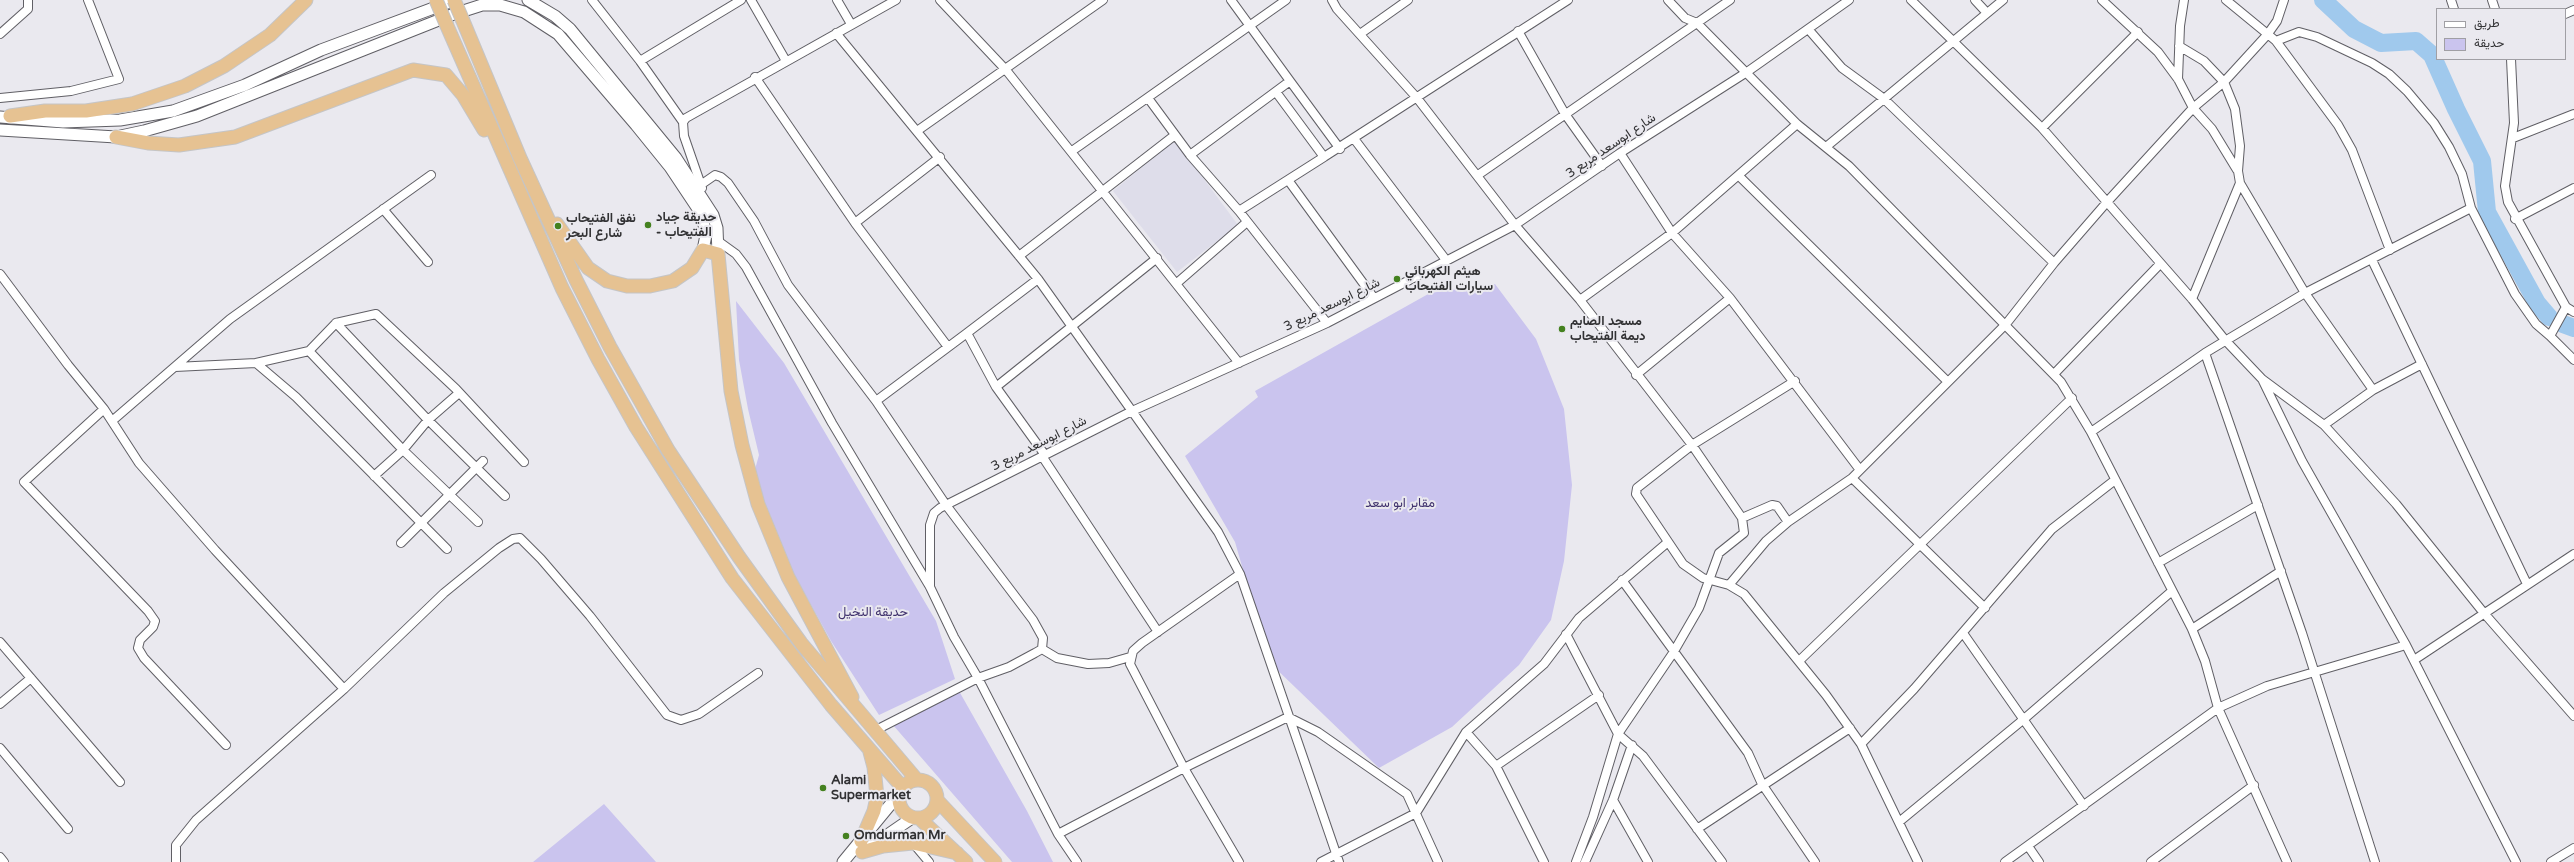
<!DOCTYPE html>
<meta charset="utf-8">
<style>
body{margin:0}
#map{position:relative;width:2574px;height:862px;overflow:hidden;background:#eae9ef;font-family:"Varela Round",Vazirmatn,sans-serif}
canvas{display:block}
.legend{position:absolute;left:2436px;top:8px;width:130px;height:52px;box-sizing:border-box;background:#eae9ef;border:1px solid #a09fa4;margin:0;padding:5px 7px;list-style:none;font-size:12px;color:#313133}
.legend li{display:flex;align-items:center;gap:8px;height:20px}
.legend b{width:20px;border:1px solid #a09fa4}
</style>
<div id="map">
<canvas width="2574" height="862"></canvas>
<ul class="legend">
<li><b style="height:5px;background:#fff"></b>طريق</li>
<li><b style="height:11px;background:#cac4ee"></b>حديقة</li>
</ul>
</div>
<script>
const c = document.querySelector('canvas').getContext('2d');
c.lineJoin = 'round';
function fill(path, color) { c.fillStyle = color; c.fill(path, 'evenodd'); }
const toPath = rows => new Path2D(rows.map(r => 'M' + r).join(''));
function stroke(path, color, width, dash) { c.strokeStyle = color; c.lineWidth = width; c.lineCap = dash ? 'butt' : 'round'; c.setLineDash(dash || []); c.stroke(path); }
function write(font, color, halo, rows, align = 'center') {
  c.font = font + ' "Varela Round",Vazirmatn,sans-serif'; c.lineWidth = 4; c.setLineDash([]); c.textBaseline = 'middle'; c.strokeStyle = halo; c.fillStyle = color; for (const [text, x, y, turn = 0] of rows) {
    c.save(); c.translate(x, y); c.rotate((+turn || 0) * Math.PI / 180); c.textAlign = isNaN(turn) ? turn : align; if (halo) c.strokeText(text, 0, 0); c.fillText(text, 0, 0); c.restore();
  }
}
const built = toPath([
 [1175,140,1238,225,1177,272,1113,191]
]);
const green = toPath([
 [1495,284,1536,339,1564,409,1572,485,1564,561,1551,620,1519,665,1452,727,1379,768,1270,663,1235,542,1185,456,1258,397,1255,391,1430,293],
 [736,301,784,363,936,621,955,679,879,715,831,641,790,567,775,534,754,473,759,455,748,409,739,360],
 [959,691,1027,811,1053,862,1012,862,893,725],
 [604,804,656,862,533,862]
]);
const river = toPath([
 [2323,0,2354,29,2381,43,2416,41,2432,55,2456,109,2482,161,2487,212,2537,303,2549,317],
 [2563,324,2574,328]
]);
const minor = toPath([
 [592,0,640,61,683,122],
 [751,0,786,61],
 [837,0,851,24],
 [940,0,1006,70,1239,363],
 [1332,0,1337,9,1417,98,1515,225,1580,300,1692,445,1742,518,1772,505,1777,506,1788,522],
 [1668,0,1685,18,1697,23,1797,124,1849,166,2061,382,2091,432,2192,629,2205,661,2218,708,2287,862],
 [1911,0,2042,128,2192,299,2225,340,2262,379,2324,425,2396,504,2483,612,2574,716],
 [1975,0,1987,13],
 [2102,0,2158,52,2178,79,2193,108,2212,129,2237,170],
 [2226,0,2276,41,2338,125,2352,150,2390,250],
 [2451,0,2454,9],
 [2492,0,2495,9],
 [2565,14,2574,10],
 [1809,30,1842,68,1883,98,2054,263],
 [1518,31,1565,114,1602,166],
 [836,33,1038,279,1218,532,1240,574,1339,862],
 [0,34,28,9,28,0],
 [1360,34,1408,0],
 [2276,41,2299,32,2317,37,2372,63,2389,74,2407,91,2434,123,2449,147,2462,174,2471,208,2515,294,2536,324,2550,336],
 [2179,46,2204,61,2224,82,2235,109,2240,146,2238,171,2240,183,2192,299],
 [2511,59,2514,123,2505,186,2508,202,2566,307,2574,312],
 [640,61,741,0],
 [755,77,855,223,948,347],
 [2178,79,2180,26,2184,0],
 [1290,81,1340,149],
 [1276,92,1324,157,1568,0],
 [0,98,71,91,119,79,88,0],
 [1148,98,1190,155,1239,211,1327,323],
 [2042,128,2138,32],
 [917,131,1103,0],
 [2513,138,2574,114],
 [1355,140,1446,260],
 [1826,147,2003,0],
 [1072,151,1286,0],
 [1620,153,1672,233,1730,298,1860,470],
 [1190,155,1290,81,1231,0],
 [1478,175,1730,0],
 [1739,176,1948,382],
 [1288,180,1374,298],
 [2240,183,2305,293,2373,390],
 [702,184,715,175,721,177,728,183,754,221,788,285,876,401,946,505,1033,620,1043,638,1042,649,1035,653,1009,667,978,678,874,731],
 [702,188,684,136,683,122,686,118,896,0],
 [383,209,428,262],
 [1239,211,1324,157],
 [2515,219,2574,188],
 [855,223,940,157],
 [718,241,736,254,746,267,832,423,930,587,954,637,978,678,1058,834,1077,862],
 [1019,256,1175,135],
 [2372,260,2527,584],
 [0,274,68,365,104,409,139,463,215,550,344,689,196,820,176,845,176,862],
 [1177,283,1247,222],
 [1580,300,1672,233,1797,124],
 [2566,307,2550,336,2574,360],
 [336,323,376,314,456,389,524,462],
 [967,333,1038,279],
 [309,351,336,323,428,420,505,496],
 [256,363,309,351,403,450,478,522],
 [175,367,256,363,296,397,447,549],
 [2055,373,2160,264],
 [1636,375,1730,298],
 [1795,381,1692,445,1637,488,1636,494,1683,564,1703,578,1729,585,1744,594,1826,695,1861,744,1918,862],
 [2263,381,2302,461,2406,645,2516,862],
 [996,387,1157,258],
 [876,401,967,333,996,387,1045,455],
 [104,409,24,482,148,611,155,621,153,627,140,640,138,648,144,658,226,745],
 [112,421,230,319,431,175],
 [2324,425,2373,390,2422,364],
 [2091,432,2205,353],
 [1042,456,1158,632],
 [374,476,403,450,428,420,459,393],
 [1852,478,1985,608],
 [401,543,483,461],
 [2158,563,2258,505],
 [1622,580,1748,753,1762,784,1815,862],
 [1729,585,1766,541,1788,522,1852,478,2006,324,2054,263,2107,202,2193,108,2224,82,2267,35,2277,21,2284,0],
 [930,587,930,525,934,513,940,508,1130,412,1327,323,1515,225,1620,153,1747,72,1849,0],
 [2192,629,2281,571],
 [1963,633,2084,806],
 [1566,634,1618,734,1643,756,1722,862],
 [0,642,120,782],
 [1042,649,1057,658,1088,664,1109,663,1130,657],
 [2414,660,2574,554],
 [1799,661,2072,398],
 [344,689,444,593,499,548,513,539,520,538,541,559,590,616,667,715,681,720,699,714,758,673],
 [0,704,31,678],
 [1466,732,1496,766,1544,862],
 [1861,744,1914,689,2052,529,2115,480],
 [0,748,68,829],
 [1496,766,1599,695],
 [1613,800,1648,862],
 [1899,822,2024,719,2172,591],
 [1697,829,1850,728],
 [1058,834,1184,768,1288,717,1318,732,1407,794,1438,862],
 [913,843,929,862],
 [2028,846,2039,862],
 [0,857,4,862],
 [1239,862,1184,768,1130,664,1133,651,1142,643,1240,574],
 [1321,862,1416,813,1466,732,1544,664,1579,618,1668,542],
 [1576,862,1593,817,1618,734,1673,653,1699,608,1719,553,1744,533,1742,518],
 [1585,862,1613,800,1632,745],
 [2005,862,2218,708,2267,686,2406,645],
 [2151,862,2254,785],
 [2375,862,2302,633,2205,353,2305,293,2471,208],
 [2551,862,2574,848]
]);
const secondary = toPath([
 [528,0,555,16,570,29,676,158,713,215,717,228,718,254],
 [0,117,63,122,120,120,173,111,245,85,321,50,455,0],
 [0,130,116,137,144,131,197,116,454,14,482,5,500,5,524,12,558,34,636,125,670,167,702,215,706,235,703,250],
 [867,849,912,818],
 [843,862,899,794]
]);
const trunk = toPath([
 [463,21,520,158,576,280,610,347,668,450,739,557,801,643,917,780],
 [447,26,562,288,598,359,636,427,732,578,831,705,903,788],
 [10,116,45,111,86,111,132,104,185,86,224,66,270,35,306,0],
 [116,137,148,143,179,145,235,137,413,70,446,75,463,95,484,130],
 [557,224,588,268,607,281,627,286,650,286,673,281,692,268,703,250,718,254,731,391,742,445,758,504,788,577,852,697],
 '899 799a19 19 0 1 1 38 0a19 19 0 1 1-38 0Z',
 [937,800,995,862],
 [919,818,966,862],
 [861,841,874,811,877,797,874,767,870,752],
 [862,852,883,846,913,843,957,853]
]);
const trunkBridge = toPath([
 [436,0,447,26],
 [454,0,463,21]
]);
const markers = [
 [648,225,4,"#44811f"],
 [558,226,4,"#44811f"],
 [1397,279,4,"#44811f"],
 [1562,329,4,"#44811f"],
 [823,788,4,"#44811f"],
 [846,836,4,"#44811f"]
];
const streetNames = [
 ["شارع ابوسعد مربع 3",1611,146,-34],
 ["شارع ابوسعد مربع 3",1332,305,-26],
 ["شارع ابوسعد مربع 3",1039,444,-27]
];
const poiNames = [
 ["حديقة جياد",656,218],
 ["- الفتيحاب",656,233],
 ["نفق الفتيحاب",566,219],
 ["شارع البحر",566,234],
 ["هيثم الكهربائي",1405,272],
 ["سيارات الفتيحاب",1405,287],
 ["مسجد الصايم",1570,322],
 ["ديمة الفتيحاب",1570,337],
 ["Alami",831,781],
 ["Supermarket",831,796],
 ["Omdurman Mr",854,836]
];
const parkNames = [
 ["مقابر ابو سعد",1400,504],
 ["حديقة النخيل",873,613]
];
fill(built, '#deddea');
fill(green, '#cac4ee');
stroke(river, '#a0c9ed', 18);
stroke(minor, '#605f65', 10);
stroke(secondary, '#605f65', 13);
stroke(trunk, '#c5c5c6', 15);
stroke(minor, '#fff', 8);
stroke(secondary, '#fff', 11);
stroke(trunk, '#e6c292', 13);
stroke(trunkBridge, '#c5c5c6', 15, []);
stroke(trunkBridge, '#e6c292', 13);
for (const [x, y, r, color] of markers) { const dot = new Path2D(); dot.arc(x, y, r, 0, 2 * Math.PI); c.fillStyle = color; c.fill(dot); stroke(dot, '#eae9ef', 1.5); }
write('13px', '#313133', '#eae9ef', streetNames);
write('bold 13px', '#313133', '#eae9ef', poiNames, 'left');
write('13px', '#41336e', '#eae9ef', parkNames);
</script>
